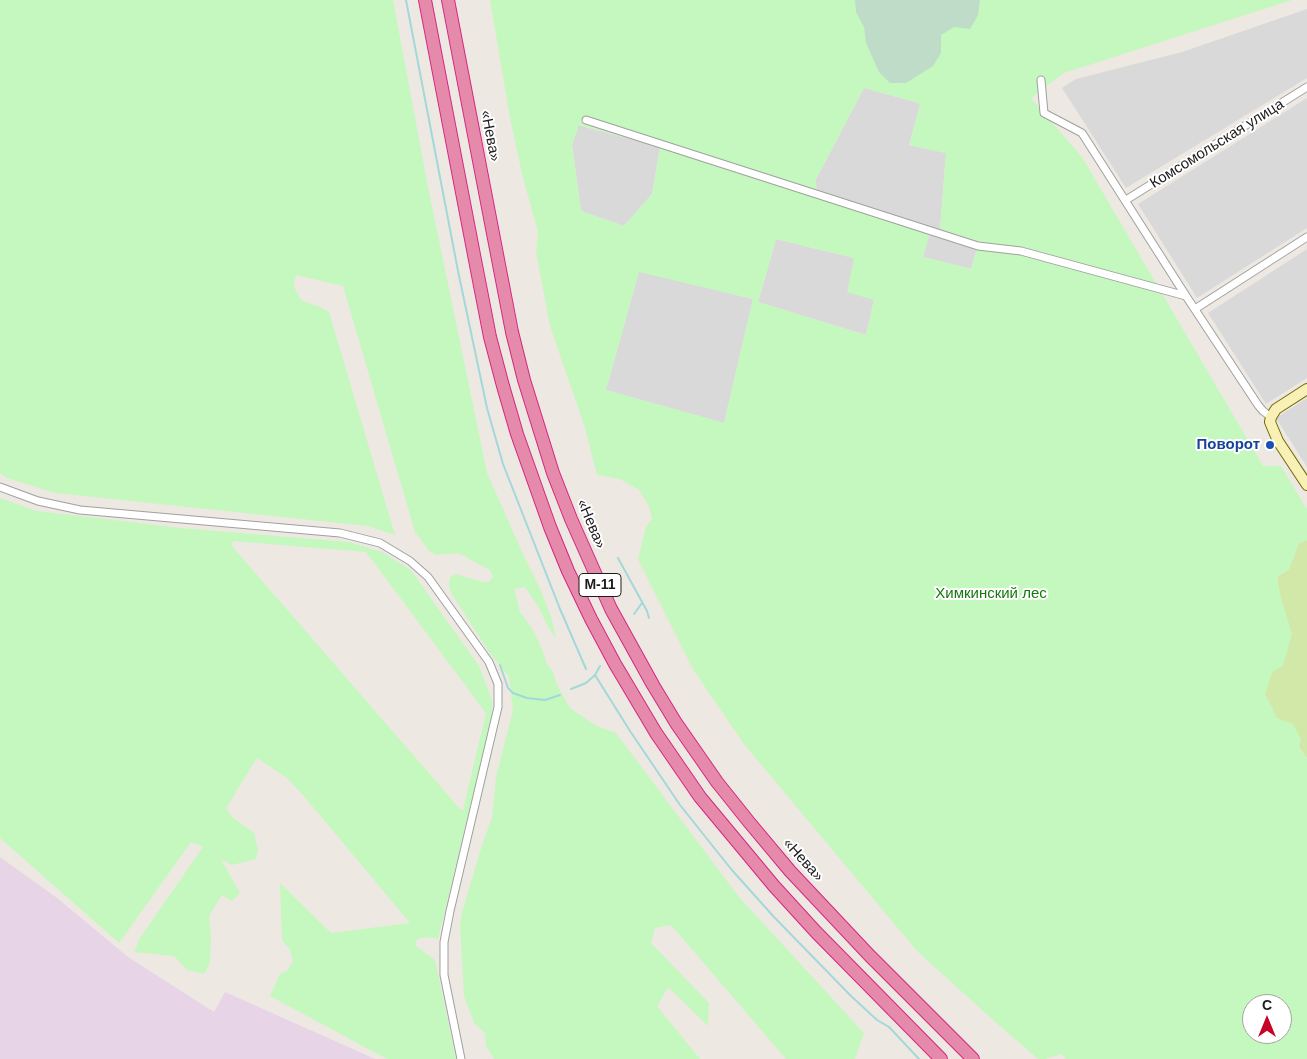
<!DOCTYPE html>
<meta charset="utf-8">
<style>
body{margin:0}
#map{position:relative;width:1307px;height:1059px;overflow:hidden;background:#eee8e2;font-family:Helvetica,sans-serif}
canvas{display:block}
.north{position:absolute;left:1242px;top:994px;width:50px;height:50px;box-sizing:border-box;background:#fff;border:1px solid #a4a4a4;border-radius:50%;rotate:0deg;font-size:14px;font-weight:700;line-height:20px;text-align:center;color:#1c1c1c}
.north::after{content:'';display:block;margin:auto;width:18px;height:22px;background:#c60325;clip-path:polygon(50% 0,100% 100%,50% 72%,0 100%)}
</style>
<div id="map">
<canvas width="1307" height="1059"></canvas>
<div class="north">С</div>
</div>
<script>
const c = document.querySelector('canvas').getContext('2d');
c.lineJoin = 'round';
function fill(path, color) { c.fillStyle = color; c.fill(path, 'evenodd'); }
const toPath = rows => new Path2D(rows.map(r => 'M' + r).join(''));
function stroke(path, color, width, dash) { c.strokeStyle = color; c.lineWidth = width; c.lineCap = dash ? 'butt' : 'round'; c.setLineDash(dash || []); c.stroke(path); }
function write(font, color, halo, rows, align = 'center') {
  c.font = font + ' Helvetica,sans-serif'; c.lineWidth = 4; c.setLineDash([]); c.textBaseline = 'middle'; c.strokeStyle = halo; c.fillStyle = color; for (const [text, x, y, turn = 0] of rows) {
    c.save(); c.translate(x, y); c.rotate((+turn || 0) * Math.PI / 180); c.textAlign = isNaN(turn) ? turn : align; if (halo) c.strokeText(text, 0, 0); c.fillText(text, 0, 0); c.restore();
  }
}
const residential = toPath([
 [1307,9,1307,78,1126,188,1062,88,1076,79,1182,52],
 [864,88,919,103,920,105,909,145,946,153,940,230,979,241,971,269,923,257,931,228,817,190,815,181],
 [1307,98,1307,228,1197,298,1138,204],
 [578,125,660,147,652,194,624,226,581,211,572,145],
 [776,239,854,258,874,300,866,335,758,302],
 [1307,249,1307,378,1266,404,1208,313],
 [639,271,753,299,724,423,606,390],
 [1307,398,1307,467,1276,418]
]);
const industrial = toPath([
 [0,857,57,898,128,957,214,1012,225,992,375,1059,0,1059]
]);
const grass = toPath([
 [1307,540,1307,758,1277,718,1265,694,1272,672,1280,594,1277,577,1289,569,1299,543]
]);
const wetland = toPath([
 [807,0,1001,0,956,70,891,91]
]);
const park = toPath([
 [0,0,393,0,428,187,487,473,523,554,541,591,552,620,556,638,549,629,539,608,525,587,514,589,520,612,533,630,542,649,547,664,553,672,557,685,570,708,595,725,616,733,739,897,864,1033,855,1059,786,1059,671,925,655,928,651,943,709,1003,708,1026,668,987,657,1006,700,1059,494,1059,486,1046,485,1033,474,1023,464,996,460,926,462,912,483,842,492,818,496,777,513,710,509,677,489,652,450,591,449,584,450,577,456,574,483,582,489,582,493,577,490,570,458,553,436,555,430,552,415,532,343,286,296,275,294,281,295,289,301,300,320,307,329,312,395,535,368,526,55,493,7,478,0,473],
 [490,0,855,0,856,12,864,27,866,43,879,72,890,83,906,83,933,66,941,53,941,35,954,27,970,29,978,15,980,0,1292,0,1064,73,1031,98,1082,157,1263,466,1281,466,1307,509,1307,540,1299,543,1289,569,1277,577,1280,594,1292,634,1283,666,1272,672,1265,694,1277,718,1293,724,1301,739,1299,749,1307,758,1307,1059,1066,1059,1061,1054,1045,1059,1038,1059,993,1020,917,951,744,744,694,671,638,559,646,527,652,519,649,506,639,490,620,479,597,475,585,428,550,326,536,252,538,232,523,178,510,118],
 [864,88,919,103,920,105,909,145,946,153,940,230,979,241,971,269,923,257,931,228,817,190,815,181],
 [579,125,660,147,652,194,624,226,581,211,572,145],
 [776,239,854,258,847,292,874,300,866,335,758,302],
 [639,272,753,299,724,423,606,390],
 [1252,1004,1282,1004,1282,1034,1252,1034],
 [0,498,37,511,181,528,349,542,382,552,411,570,479,666,492,700,492,716,438,939,426,937,417,939,415,945,435,960,456,1059,387,1059,270,996,280,974,287,971,293,962,290,950,282,940,280,883,331,933,410,923,303,795,287,778,257,758,226,808,232,817,254,833,258,850,256,859,232,865,221,859,240,893,232,901,222,895,209,916,211,935,210,963,204,974,187,970,174,956,134,952,140,938,203,847,191,842,119,943,0,838],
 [233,541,366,552,486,713,463,810,460,809,232,546]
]);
const stream = toPath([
 [406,0,458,271,487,408,503,464,560,609,586,669],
 [618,558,647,611,649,618],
 [634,614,642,603],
 [500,665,508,688,513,693,527,698,545,700,560,695],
 [595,675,630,731,680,805,731,869,774,917,851,996,877,1020,889,1027,919,1059],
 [571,689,586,683,595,675,600,666]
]);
const minor = toPath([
 [1041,80,1044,113,1082,133,1186,296],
 [586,120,978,246,1021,251,1186,296,1258,405,1263,411,1271,417],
 [1126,200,1307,87],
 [1195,309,1307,237],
 [0,487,38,501,80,510,340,533,380,543,410,561,428,577,489,662,498,684,498,707,450,911,444,942,444,975,461,1059]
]);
const secondary = toPath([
 [1307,389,1276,409,1271,417,1270,422,1278,441,1307,485]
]);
const motorway = toPath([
 [425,0,475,260,490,337,503,386,517,434,550,527,568,571,591,619,615,664,656,733,700,797,774,886,816,932,941,1059],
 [448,0,512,332,524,380,553,473,571,519,611,609,653,685,676,723,717,782,749,822,790,871,870,956,973,1059]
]);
const markers = [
 [1270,445,5,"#1a4fb4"]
];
const shields = [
 [600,585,42]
];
const shieldNames = [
 ["М-11",600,585]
];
const streetNames = [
 ["«Нева»",490,136,79],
 ["Комсомольская улица",1217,144,-32],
 ["«Нева»",591,524,67],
 ["«Нева»",803,860,48]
];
const transitNames = [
 ["Поворот",1260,445]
];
const parkNames = [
 ["Химкинский лес",991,594]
];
fill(residential, '#dad9d9');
fill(industrial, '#e7d4e6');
fill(grass, '#d2e8a8');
fill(wetland, '#bfdcc9');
fill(park, '#c4f8be');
stroke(stream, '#a3d8db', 2);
stroke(minor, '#a0a0a0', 9);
stroke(secondary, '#716a06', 12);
stroke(motorway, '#d52680', 14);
stroke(minor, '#fff', 7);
stroke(secondary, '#f8f0b5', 10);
stroke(motorway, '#e58aab', 12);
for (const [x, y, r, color] of markers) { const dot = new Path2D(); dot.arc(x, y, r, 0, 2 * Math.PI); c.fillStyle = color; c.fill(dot); stroke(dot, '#fff', 2); }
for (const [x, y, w] of shields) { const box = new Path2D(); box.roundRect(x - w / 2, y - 11.5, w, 23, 4); c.fillStyle = '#fff'; c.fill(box); stroke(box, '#1c1c1c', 1); }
write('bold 14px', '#1c1c1c', null, shieldNames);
write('15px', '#1c1c1c', '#fff', streetNames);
write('bold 15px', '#164399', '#fff', transitNames, 'right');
write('15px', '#16780d', '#fff', parkNames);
</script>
